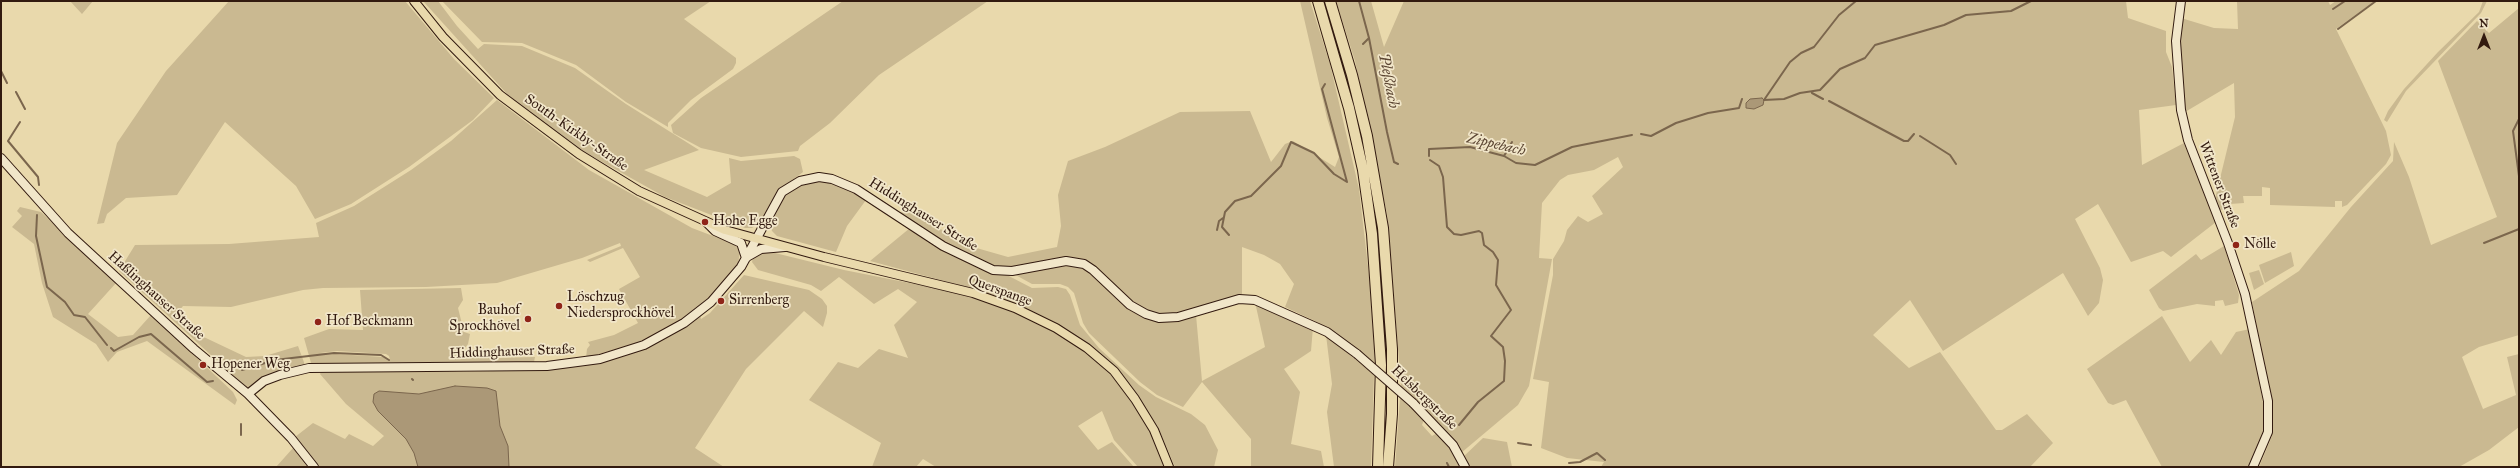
<!DOCTYPE html>
<meta charset="utf-8">
<style>
body{margin:0}
#map{position:relative;width:2520px;height:468px;overflow:hidden;background:#e9d9ac;font-family:"IM FELL Great Primer",serif}
canvas{display:block}
.frame{position:absolute;inset:0;border:2px solid #321a0f;pointer-events:none}
.north{position:absolute;left:2464px;top:16px;width:40px;height:40px;-webkit-text-stroke:3px #f1e6c9;paint-order:stroke;rotate:0deg;font-size:11px;font-weight:700;line-height:16px;text-align:center;color:#321a0f}
.north::after{content:'';display:block;margin:auto;width:14px;height:18px;background:#321a0f;clip-path:polygon(50% 0,100% 100%,50% 72%,0 100%)}
</style>
<div id="map">
<canvas width="2520" height="468"></canvas>
<div class="frame"></div>
<div class="north">N</div>
</div>
<script>
const c = document.querySelector('canvas').getContext('2d');
c.lineJoin = 'round';
function fill(path, color) { c.fillStyle = color; c.fill(path, 'evenodd'); }
const toPath = rows => new Path2D(rows.map(r => 'M' + r).join(''));
function stroke(path, color, width, dash) { c.strokeStyle = color; c.lineWidth = width; c.lineCap = dash ? 'butt' : 'round'; c.setLineDash(dash || []); c.stroke(path); }
function write(font, color, halo, rows, align = 'center') {
  c.font = font + ' "IM FELL Great Primer",serif'; c.lineWidth = 3.5; c.setLineDash([]); c.textBaseline = 'middle'; c.strokeStyle = halo; c.fillStyle = color; for (const [text, x, y, turn = 0] of rows) {
    c.save(); c.translate(x, y); c.rotate((+turn || 0) * Math.PI / 180); c.textAlign = isNaN(turn) ? turn : align; if (halo) c.strokeText(text, 0, 0); c.fillText(text, 0, 0); c.restore();
  }
}
const green = toPath([
 [70,1,93,1,82,14],
 [229,1,405,1,454,59,494,98,473,120,409,167,351,204,315,219,296,186,225,122,177,195,126,198,107,214,104,223,97,224,117,143,166,71],
 [423,1,438,1,457,26,478,49,484,44,522,46,575,68,626,104,699,150,644,170,707,197,731,183,729,158,741,161,794,156,800,159,803,172,781,189,758,224,752,228,745,228,665,197,570,144,507,94],
 [442,1,711,1,684,19,736,58,736,63,733,69,691,100,668,123,668,127,626,102,576,65,522,43,482,42],
 [843,1,988,1,879,75,830,123,800,146,798,151,741,157,701,148,673,133,671,125,701,98],
 [1300,1,1310,1,1330,64,1359,189,1370,284,1375,364,1347,342,1315,321,1285,307,1294,284,1280,264,1264,255,1242,247,1242,294,1177,314,1159,315,1147,312,1131,302,1094,266,1082,260,1006,268,992,268,944,243,900,213,906,207,966,245,1008,257,1057,247,1061,226,1058,195,1068,161,1105,147,1180,112,1250,111,1271,162,1285,144,1293,141,1335,167,1339,157,1327,118],
 [1336,1,1371,1,1384,47,1404,1,2126,1,2128,18,2166,31,2166,52,2172,67,2176,105,2139,110,2142,165,2184,143,2216,222,2171,257,2163,251,2131,262,2098,204,2075,219,2100,268,2103,280,2099,303,2088,316,2063,273,1943,351,1910,300,1873,335,1909,368,1940,352,1996,430,2002,430,2027,414,2053,443,2030,467,1601,467,1604,462,1567,458,1541,448,1549,382,1533,379,1553,275,1553,259,1564,241,1567,230,1578,216,1588,222,1603,214,1592,196,1623,167,1618,157,1594,170,1568,175,1560,180,1542,203,1539,258,1552,259,1529,386,1518,405,1461,453,1455,443,1425,408,1401,386,1387,214,1355,61],
 [2237,1,2328,1,2330,5,2336,1,2375,1,2336,29,2386,131,2391,155,2386,164,2347,205,2342,207,2342,201,2335,201,2335,207,2270,205,2270,188,2262,187,2262,196,2243,196,2244,203,2230,204,2222,210,2219,209,2215,199,2235,117,2234,83,2185,112,2181,56,2181,18,2214,28,2238,29],
 [2483,1,2487,1,2481,13,2406,91,2387,122,2384,120,2388,111,2404,89,2438,52,2479,12],
 [2519,8,2519,335,2479,347,2462,357,2483,409,2516,395,2507,357,2519,354,2519,427,2489,450,2459,467,2259,467,2272,436,2273,412,2252,302,2299,271,2351,207,2393,161,2394,142,2409,177,2431,245,2497,217,2438,61,2477,21,2489,33],
 [497,100,589,170,692,228,734,244,740,251,738,264,712,296,683,320,653,338,586,358,587,349,590,345,588,342,614,335,638,323,619,289,640,277,623,248,590,262,587,260,621,246,620,243,582,258,497,283,426,287,323,288,303,290,231,307,183,306,179,311,178,318,189,330,246,357,265,356,298,346,305,365,265,376,248,389,119,271,135,245,229,244,319,237,316,223,354,206,411,170,451,141],
 [820,180,843,185,866,200,847,226,836,252,777,236,772,231,770,224,785,193,802,184],
 [20,207,41,212,116,283,88,314,118,337,133,335,151,315,233,392,237,400,235,405,147,341,117,352,108,362,96,344,53,317,42,283,34,244,12,227,22,216,17,211],
 [910,228,977,267,993,273,1005,274,1032,288,1058,287,1066,289,1070,295,1080,325,1099,348,1139,385,1156,397,1191,414,1205,425,1218,450,1214,467,1175,467,1158,427,1116,370,1090,345,1059,325,1016,304,974,289,870,261],
 [2224,246,2239,295,2238,303,2225,306,2223,300,2215,301,2215,306,2197,304,2163,311,2159,308,2149,290,2196,254,2201,260],
 [759,252,771,252,844,270,970,295,1013,310,1074,342,1111,375,1131,400,1152,431,1165,467,1138,467,1114,440,1102,411,1078,426,1098,450,1112,442,1134,467,936,467,923,459,916,467,872,467,881,443,809,400,838,362,858,368,879,349,908,358,894,325,917,302,898,289,874,304,839,277,821,291,811,285,758,270,752,262,753,258],
 [2291,252,2294,266,2265,283,2259,265],
 [1067,263,1087,271,1127,309,1145,318,1196,315,1202,381,1265,347,1255,302,1313,327,1311,351,1284,369,1300,392,1291,444,1321,451,1324,467,1251,467,1251,439,1202,382,1183,407,1157,395,1140,382,1089,333,1083,323,1074,293,1068,287,1060,284,1032,284,1012,273],
 [2259,270,2264,284,2254,290,2249,273],
 [744,275,809,290,822,299,827,306,827,313,823,327,804,311,746,369,695,448,724,467,317,467,295,437,313,423,345,439,349,434,373,446,384,436,346,404,320,374,321,372,342,370,461,372,557,369,636,352,685,327,700,314,701,319,710,313],
 [461,288,463,300,458,308,464,332,470,334,468,344,462,352,494,351,494,358,535,357,534,362,315,366,311,363,304,338,329,329,363,330,360,290],
 [337,351,386,354,389,356,390,360,383,357,320,353],
 [2162,316,2190,362,2211,340,2221,355,2236,332,2250,329,2266,420,2264,435,2248,467,2162,467,2126,400,2113,405,2108,403,2087,369],
 [1326,335,1374,375,1371,467,1334,467,1327,412,1332,384],
 [1400,398,1425,417,1422,425,1432,436,1439,432,1451,447,1462,467,1395,467],
 [1483,438,1507,442,1512,467,1467,467,1463,457],
 [293,448,307,467,276,467]
]);
const water = toPath([
 [1762,98,1764,100,1763,105,1754,109,1746,108,1746,103,1750,99,1762,98],
 [455,386,487,388,496,391,500,426,508,446,509,467,418,467,414,453,406,439,378,411,373,402,374,394,379,391,419,394,455,386]
]);
const stream = toPath([
 [1359,1,1369,38,1387,132,1394,162,1398,164],
 [2333,9,2345,1],
 [2338,29,2376,1],
 [1363,44,1369,38],
 [1,71,7,83],
 [16,92,25,109],
 [1812,93,1823,99],
 [1764,100,1784,99,1800,93,1820,90,1840,69,1865,58,1875,45,1944,25,1966,15,2011,11,2031,1],
 [1764,100,1790,62,1801,53,1814,47,1839,15,1856,1],
 [1829,101,1904,141,1908,141,1914,134],
 [2519,119,2513,131,2519,176],
 [20,122,8,141,38,177,39,185],
 [1641,134,1651,136,1676,123,1708,113,1739,108,1742,99],
 [1920,136,1950,155,1956,164],
 [1429,156,1429,149,1470,147,1504,156,1516,163,1535,165,1572,147,1632,135],
 [1504,156,1512,142],
 [1430,160,1439,166,1443,177,1447,227,1454,234,1461,235,1479,231,1482,233,1484,245,1493,252,1498,260,1496,285,1511,310,1491,336,1503,347,1505,361,1504,381,1478,402,1459,425],
 [37,215,36,236,47,287,65,302,74,315,85,317,107,345],
 [1217,230,1219,221,1223,218],
 [1229,235,1222,227,1225,212,1235,201,1251,196,1281,166,1291,142,1314,153,1334,174,1347,182,1322,89,1325,84],
 [2484,243,2519,229],
 [111,348,114,351,139,337,151,334,207,382,213,381],
 [242,370,275,360,334,353,381,355,389,360],
 [412,379,413,380],
 [241,435,241,424],
 [1518,443,1531,445],
 [1447,463,1449,467],
 [1569,463,1580,462,1597,453,1605,460],
 [1643,467,1645,467]
]);
const secondary = toPath([
 [2181,1,2176,41,2181,110,2188,140,2228,243,2245,294,2268,401,2268,432,2253,467],
 [1,158,68,233,194,349,248,394,291,438,314,467],
 [706,222,715,231,741,243,746,258],
 [747,257,761,249,785,247],
 [248,394,264,381,280,375,309,368,547,366,600,359,644,345,684,323,711,302,741,267,782,192,800,181,819,177,832,179,856,189,943,246,993,270,1012,271,1066,261,1084,264,1093,270,1130,305,1146,314,1159,318,1178,317,1239,299,1255,300,1327,332,1357,354],
 [1413,403,1453,445,1465,467]
]);
const primary = toPath([
 [414,1,443,37,500,95,579,154,639,191,725,230,824,257,973,293,1015,308,1056,328,1087,348,1114,371,1135,399,1154,430,1169,467]
]);
const highway = toPath([
 [1318,1,1349,108,1363,170,1372,234,1381,365,1378,467],
 [1330,1,1352,75,1367,136,1383,228,1392,349,1392,414,1388,467]
]);
const secondaryBridge = toPath([
 [1357,354,1413,403]
]);
const markers = [
 [705,222,4,"#8f2418"],
 [2236,245,4,"#8f2418"],
 [721,301,4,"#8f2418"],
 [559,306,4,"#8f2418"],
 [528,319,4,"#8f2418"],
 [318,322,4,"#8f2418"],
 [203,365,4,"#8f2418"]
];
const streetNames = [
 ["South-Kirkby-Straße",576,133,35],
 ["Wittener Straße",2219,185,69],
 ["Hiddinghauser Straße",923,215,32],
 ["Querspange",1000,291,20],
 ["Haßlinghauser Straße",156,296,42],
 ["Hiddinghauser Straße",512,352,-2],
 ["Helsbergstraße",1424,398,44]
];
const poiNames = [
 ["Hohe Egge",713,222],
 ["Nölle",2244,245],
 ["Löschzug",567,298],
 ["Niedersprockhövel",567,314],
 ["Sirrenberg",729,301],
 ["Bauhof",520,311,"right"],
 ["Sprockhövel",520,327,"right"],
 ["Hof Beckmann",326,322],
 ["Hopener Weg",211,365]
];
const waterNames = [
 ["Pleßbach",1388,81,79],
 ["Zippebach",1496,145,13]
];
fill(green, '#cab991');
fill(water, '#ab9877');
stroke(water, '#7b664d', 1);
stroke(stream, '#7b664d', 2);
stroke(secondary, '#321a0f', 10);
stroke(primary, '#321a0f', 10);
stroke(highway, '#321a0f', 12);
stroke(secondary, '#f1e6c9', 8);
stroke(primary, '#e9d9ac', 8);
stroke(highway, '#e9d9ac', 10);
stroke(secondaryBridge, '#321a0f', 10, []);
stroke(secondaryBridge, '#f1e6c9', 8);
for (const [x, y, r, color] of markers) { const dot = new Path2D(); dot.arc(x, y, r, 0, 2 * Math.PI); c.fillStyle = color; c.fill(dot); stroke(dot, '#f1e6c9', 1.5); }
write('14px', '#321a0f', '#f1e6c9', streetNames);
write('14px', '#321a0f', '#f1e6c9', poiNames, 'left');
write('italic 15px', '#5c4633', '#f1e6c9', waterNames);
</script>
